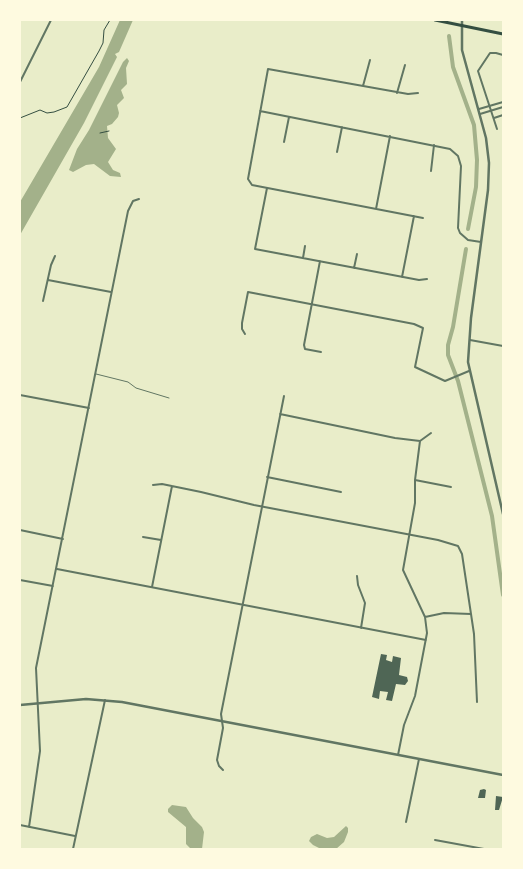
<!DOCTYPE html>
<style>
body{margin:0}
#map{position:relative;width:523px;height:869px;overflow:hidden;background:#e9edc9;font-family:Roboto,sans-serif}
canvas{display:block}
.frame{position:absolute;inset:0;border:21px solid #fefae0;pointer-events:none}
</style>
<div id="map">
<canvas width="523" height="869"></canvas>
<div class="frame"></div>
</div>
<script>
const c = document.querySelector('canvas').getContext('2d');
c.lineJoin = 'round';
function fill(path, color) { c.fillStyle = color; c.fill(path, 'evenodd'); }
const toPath = rows => new Path2D(rows.map(r => 'M' + r).join(''));
function stroke(path, color, width, dash) { c.strokeStyle = color; c.lineWidth = width; c.lineCap = dash ? 'butt' : 'round'; c.setLineDash(dash || []); c.stroke(path); }
const water = toPath([
 [120,20,133,20,119,52,115,54,117,57,84,123,20,235,20,202,99,67],
 [127,58,129,61,126,68,127,84,121,90,124,98,117,105,119,113,118,117,112,124,107,126,108,138,116,149,108,162,113,170,120,173,121,177,110,176,94,164,86,165,73,172,69,170,77,149,89,130,123,62],
 [172,805,186,807,193,818,202,827,204,832,202,849,191,849,186,844,186,827,168,812,168,809],
 [346,826,348,828,348,832,344,842,336,849,321,849,313,845,309,841,311,837,317,834,327,838,334,837]
]);
const canal = toPath([
 [449,36,453,67,474,125,477,160,476,187,468,229],
 [466,249,453,327,448,345,448,355,458,381,492,516,503,595]
]);
const building = toPath([
 [381,654,387,655,386,660,392,662,393,656,401,658,399,675,407,677,408,681,405,685,396,684,392,701,386,700,388,692,380,691,379,699,372,697],
 [484,789,486,790,485,798,478,798,480,790],
 [496,796,503,797,499,810,495,810]
]);
const path = toPath([
 [20,118,40,110,47,113,54,112,67,107,99,51,103,43,104,30,110,20],
 [100,133,109,131]
]);
const service = toPath([
 [96,374,128,382,136,388,169,398]
]);
const minor = toPath([
 [20,82,51,20],
 [363,86,370,60],
 [397,93,405,65],
 [418,93,408,94,268,69,248,179,252,185,423,218],
 [479,109,503,102],
 [260,111,450,149,458,156,461,166,458,228,460,233,468,240,481,242],
 [480,114,503,107],
 [494,118,503,115],
 [497,129,478,71,490,53,496,53,503,55],
 [284,142,289,117],
 [337,152,342,127],
 [431,171,434,145],
 [267,188,255,249,419,280,427,279],
 [376,209,390,136],
 [303,258,305,246],
 [320,261,304,345,305,349,321,352],
 [354,268,357,254],
 [402,277,414,216],
 [48,280,111,292],
 [43,301,51,265,55,256],
 [245,334,242,329,242,323,248,292,414,324,423,328,415,367,445,381,469,371],
 [470,340,503,346],
 [20,395,89,408],
 [280,414,395,438,420,441],
 [267,477,341,492],
 [415,480,451,487],
 [153,485,162,484,201,492,254,505,438,540,458,546,462,554,474,634,477,702],
 [20,530,63,539],
 [143,537,161,540],
 [57,569,426,640],
 [357,576,358,585,365,603,361,628],
 [20,580,53,586],
 [152,587,172,486],
 [425,617,444,613,471,614],
 [398,755,404,725,415,696,427,633,425,617,403,570,415,503,415,480,420,441,431,433],
 [223,770,219,766,217,760,223,728,221,714,284,396],
 [406,822,419,759],
 [20,825,75,836],
 [29,827,40,751,36,668,128,211,133,201,139,199],
 [435,840,484,849],
 [73,849,105,700]
]);
const tertiary = toPath([
 [462,20,462,50,486,138,489,163,488,190,471,318,468,362,503,514],
 [20,705,86,699,122,702,503,775]
]);
const primary = toPath([
 [435,20,503,34]
]);
fill(water, '#a3b18a');
stroke(canal, '#a3b18a', 4);
fill(building, '#4f6655');
stroke(path, '#344e41', 1);
stroke(service, '#617663', 1);
stroke(minor, '#617663', 2);
stroke(tertiary, '#617663', 2.5);
stroke(primary, '#344e41', 3);
</script>
